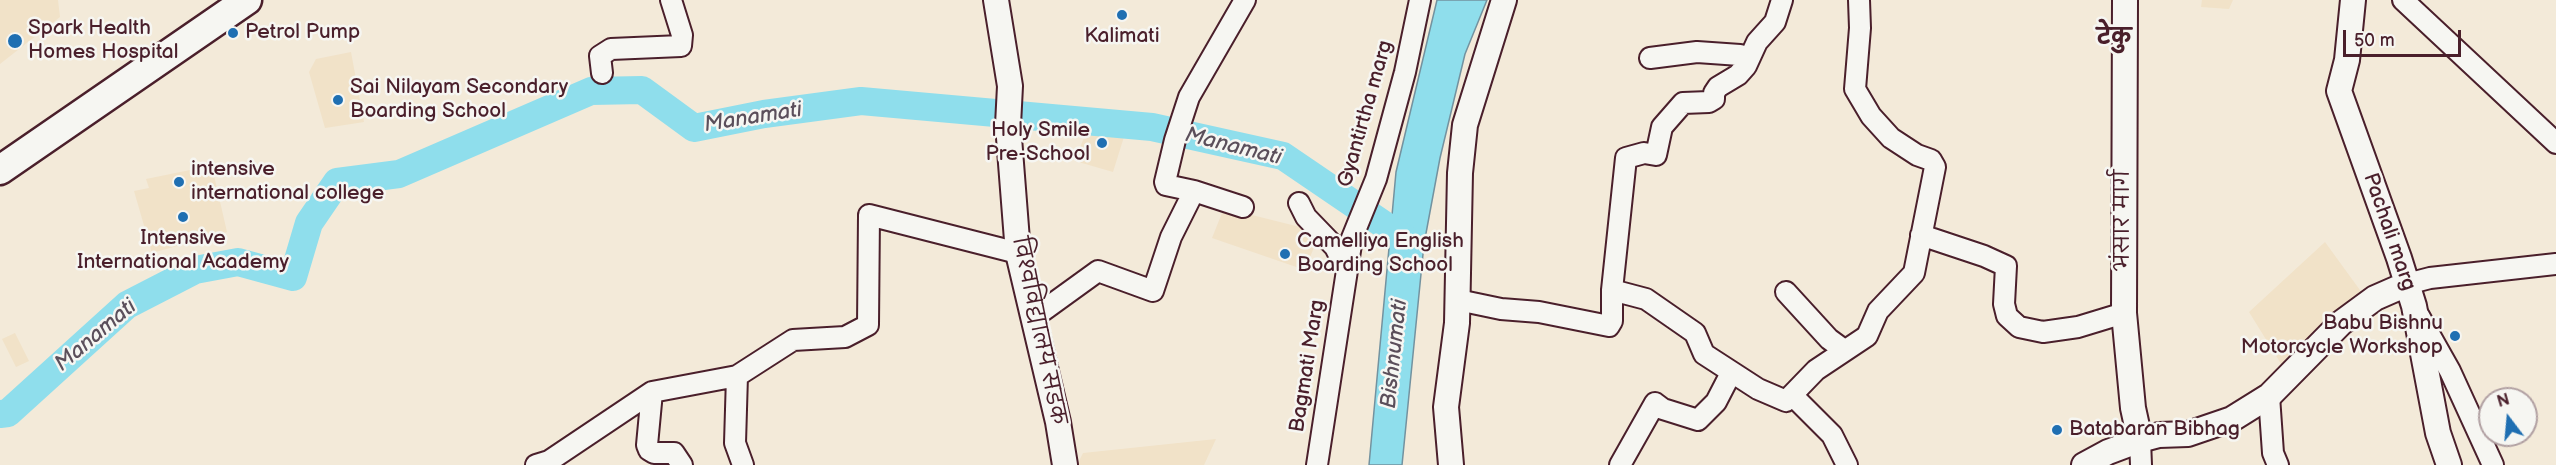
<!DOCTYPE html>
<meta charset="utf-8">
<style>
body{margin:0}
#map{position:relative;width:2556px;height:465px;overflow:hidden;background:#f3ead9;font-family:"Balsamiq Sans",sans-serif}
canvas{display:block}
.north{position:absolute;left:2478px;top:387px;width:60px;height:60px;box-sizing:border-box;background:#f6f6f2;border:2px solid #b1a0a2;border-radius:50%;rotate:344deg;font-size:16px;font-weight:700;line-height:24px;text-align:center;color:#4a1f2b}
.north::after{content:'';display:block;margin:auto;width:21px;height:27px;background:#1f6fb2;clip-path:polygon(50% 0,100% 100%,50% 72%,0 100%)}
.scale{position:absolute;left:2343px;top:30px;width:118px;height:27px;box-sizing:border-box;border:3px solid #4a1f2b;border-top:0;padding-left:8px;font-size:18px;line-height:21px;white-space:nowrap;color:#4a1f2b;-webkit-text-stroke:4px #f6f6f2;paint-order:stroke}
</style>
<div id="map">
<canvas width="2556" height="465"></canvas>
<div class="north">N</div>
<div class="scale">50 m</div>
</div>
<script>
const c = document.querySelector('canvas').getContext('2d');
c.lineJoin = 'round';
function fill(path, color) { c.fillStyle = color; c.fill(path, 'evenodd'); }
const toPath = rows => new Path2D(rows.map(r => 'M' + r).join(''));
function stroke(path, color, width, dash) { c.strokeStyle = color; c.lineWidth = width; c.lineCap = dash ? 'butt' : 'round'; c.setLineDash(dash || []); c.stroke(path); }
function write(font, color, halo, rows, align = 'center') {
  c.font = font + ' "Balsamiq Sans","Playpen Sans Deva",sans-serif'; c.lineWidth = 5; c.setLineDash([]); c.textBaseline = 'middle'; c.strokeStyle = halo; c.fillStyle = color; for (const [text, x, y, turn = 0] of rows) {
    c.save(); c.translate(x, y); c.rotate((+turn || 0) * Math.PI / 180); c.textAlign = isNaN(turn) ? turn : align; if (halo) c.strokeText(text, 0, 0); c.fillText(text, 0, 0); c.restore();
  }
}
const built = toPath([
 [0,0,58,0,60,17,0,64],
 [2202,0,2233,0,2229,9,2201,7],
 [351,52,364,122,325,128,309,72,316,59],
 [1091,119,1128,124,1113,172,1075,161],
 [195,169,198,176,213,171,227,232,152,253,134,191,149,188,146,179],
 [1224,208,1320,232,1305,270,1212,238],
 [2325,242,2365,297,2283,367,2249,312],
 [15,333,29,361,16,367,2,339],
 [1216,439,1204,465,1077,465,1083,453]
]);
const water = toPath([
 [1437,0,1487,0,1465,54,1440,158,1424,244,1402,465,1369,465,1396,172,1437,0]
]);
const river = toPath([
 [0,414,8,413,127,305,195,270,238,262,293,277,309,223,337,182,399,174,591,91,642,90,694,128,764,114,861,101,1152,127,1283,156,1405,239]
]);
const minor = toPath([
 [2403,0,2556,143],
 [1650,58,1697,52,1740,55,1746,66,1757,42,1775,22,1782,0],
 [1746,66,1738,75,1718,87,1714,93,1714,99,1709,102,1683,103,1662,127,1656,155,1644,153,1626,158,1612,290,1646,299,1695,333,1704,354,1758,389,1786,401,1816,370,1867,336,1878,311,1914,273,1935,167,1931,160,1917,155,1891,138,1871,116,1855,89,1860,28,1859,0],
 [602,73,600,56,611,49,681,46,682,35,671,0],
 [1194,191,1243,207],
 [1299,203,1306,217,1335,247,1347,271],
 [1921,235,1984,256,2006,266,2004,304,2007,316,2019,327,2043,332,2078,327,2124,313],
 [2407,284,2430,278,2556,264],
 [1786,292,1829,339,1844,350],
 [1458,300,1501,309,1539,312,1609,326,1612,321,1612,290],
 [2419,316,2450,371,2493,465],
 [1033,318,1098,271,1153,291,1171,237,1194,191,1166,185,1165,182,1175,140,1189,97,1245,0],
 [737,376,735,443,743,465],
 [652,392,647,445,649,450,654,453,674,453,682,465],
 [1793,396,1832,435,1847,465],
 [2269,396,2273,453,2278,465],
 [2140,440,2141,465],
 [536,465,549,461,652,392,737,376,793,340,845,337,868,325,869,215,1018,253],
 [1317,465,1352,238,1376,179,1405,72,1420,0],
 [1620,465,1655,403,1663,409,1698,420,1716,402,1731,373]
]);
const major = toPath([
 [996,0,1010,86,1008,125,1018,253,1058,422,1065,465],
 [2125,0,2124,313,2133,408,2140,440],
 [2353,0,2347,60,2339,91,2399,258,2414,306,2438,433,2449,465],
 [1451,465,1446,407,1457,323,1460,173,1465,125,1504,0],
 [2084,465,2108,452,2140,440,2159,435,2188,434,2232,419,2269,396,2341,323,2375,298,2407,284]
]);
const highway = toPath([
 [0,170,247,0]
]);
const markers = [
 [1122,15,6,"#1f6fb2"],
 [233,33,6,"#1f6fb2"],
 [15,41,8,"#1f6fb2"],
 [338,100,6,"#1f6fb2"],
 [1102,143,6,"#1f6fb2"],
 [179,182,6,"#1f6fb2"],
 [183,217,6,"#1f6fb2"],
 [1285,254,6,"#1f6fb2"],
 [2455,336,6,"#1f6fb2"],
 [2057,430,6,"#1f6fb2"]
];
const poiNames = [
 ["Spark Health",28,29],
 ["Homes Hospital",28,53],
 ["Petrol Pump",245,33],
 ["Kalimati",1122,37,"center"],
 ["Sai Nilayam Secondary",350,88],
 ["Boarding School",350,112],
 ["Holy Smile",1090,131,"right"],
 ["Pre-School",1090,155,"right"],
 ["intensive",191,170],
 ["international college",191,194],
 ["Intensive",183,239,"center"],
 ["International Academy",183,263,"center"],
 ["Camelliya English",1297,242],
 ["Boarding School",1297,266],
 ["Babu Bishnu",2443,324,"right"],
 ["Motorcycle Workshop",2443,348,"right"],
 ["Batabaran Bibhag",2069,430]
];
const streetNames = [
 ["Gyantirtha marg",1366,114,-74],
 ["भंसार मार्ग",2124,220,-90],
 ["Pachali marg",2389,232,71],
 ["विश्वविद्यालय सडक",1038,331,78],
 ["Bagmati Marg",1308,366,-81]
];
const neighbourhoodNames = [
 ["टेकु",2114,38]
];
const waterNames = [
 ["Manamati",753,118,-9],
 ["Manamati",1233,147,14],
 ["Manamati",96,336,-40],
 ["Bishnumati",1395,354,-84]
];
fill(built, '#f1e2c8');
fill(water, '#8fdeec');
stroke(water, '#73929f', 1.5);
stroke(river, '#8fdeec', 28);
stroke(minor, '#4a1f2b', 24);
stroke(major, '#4a1f2b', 28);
stroke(highway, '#4a1f2b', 33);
stroke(minor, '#f6f6f2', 20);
stroke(major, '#f6f6f2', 24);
stroke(highway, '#f6f6f2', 28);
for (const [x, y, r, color] of markers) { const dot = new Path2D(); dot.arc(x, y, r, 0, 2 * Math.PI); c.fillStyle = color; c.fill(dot); stroke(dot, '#f6f6f2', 2); }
write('21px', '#4a1f2b', '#f6f6f2', poiNames, 'left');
write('21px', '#4a1f2b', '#f6f6f2', streetNames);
write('bold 22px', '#4a1f2b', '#f6f6f2', neighbourhoodNames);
write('italic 22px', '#5b4f5b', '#f6f6f2', waterNames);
</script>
